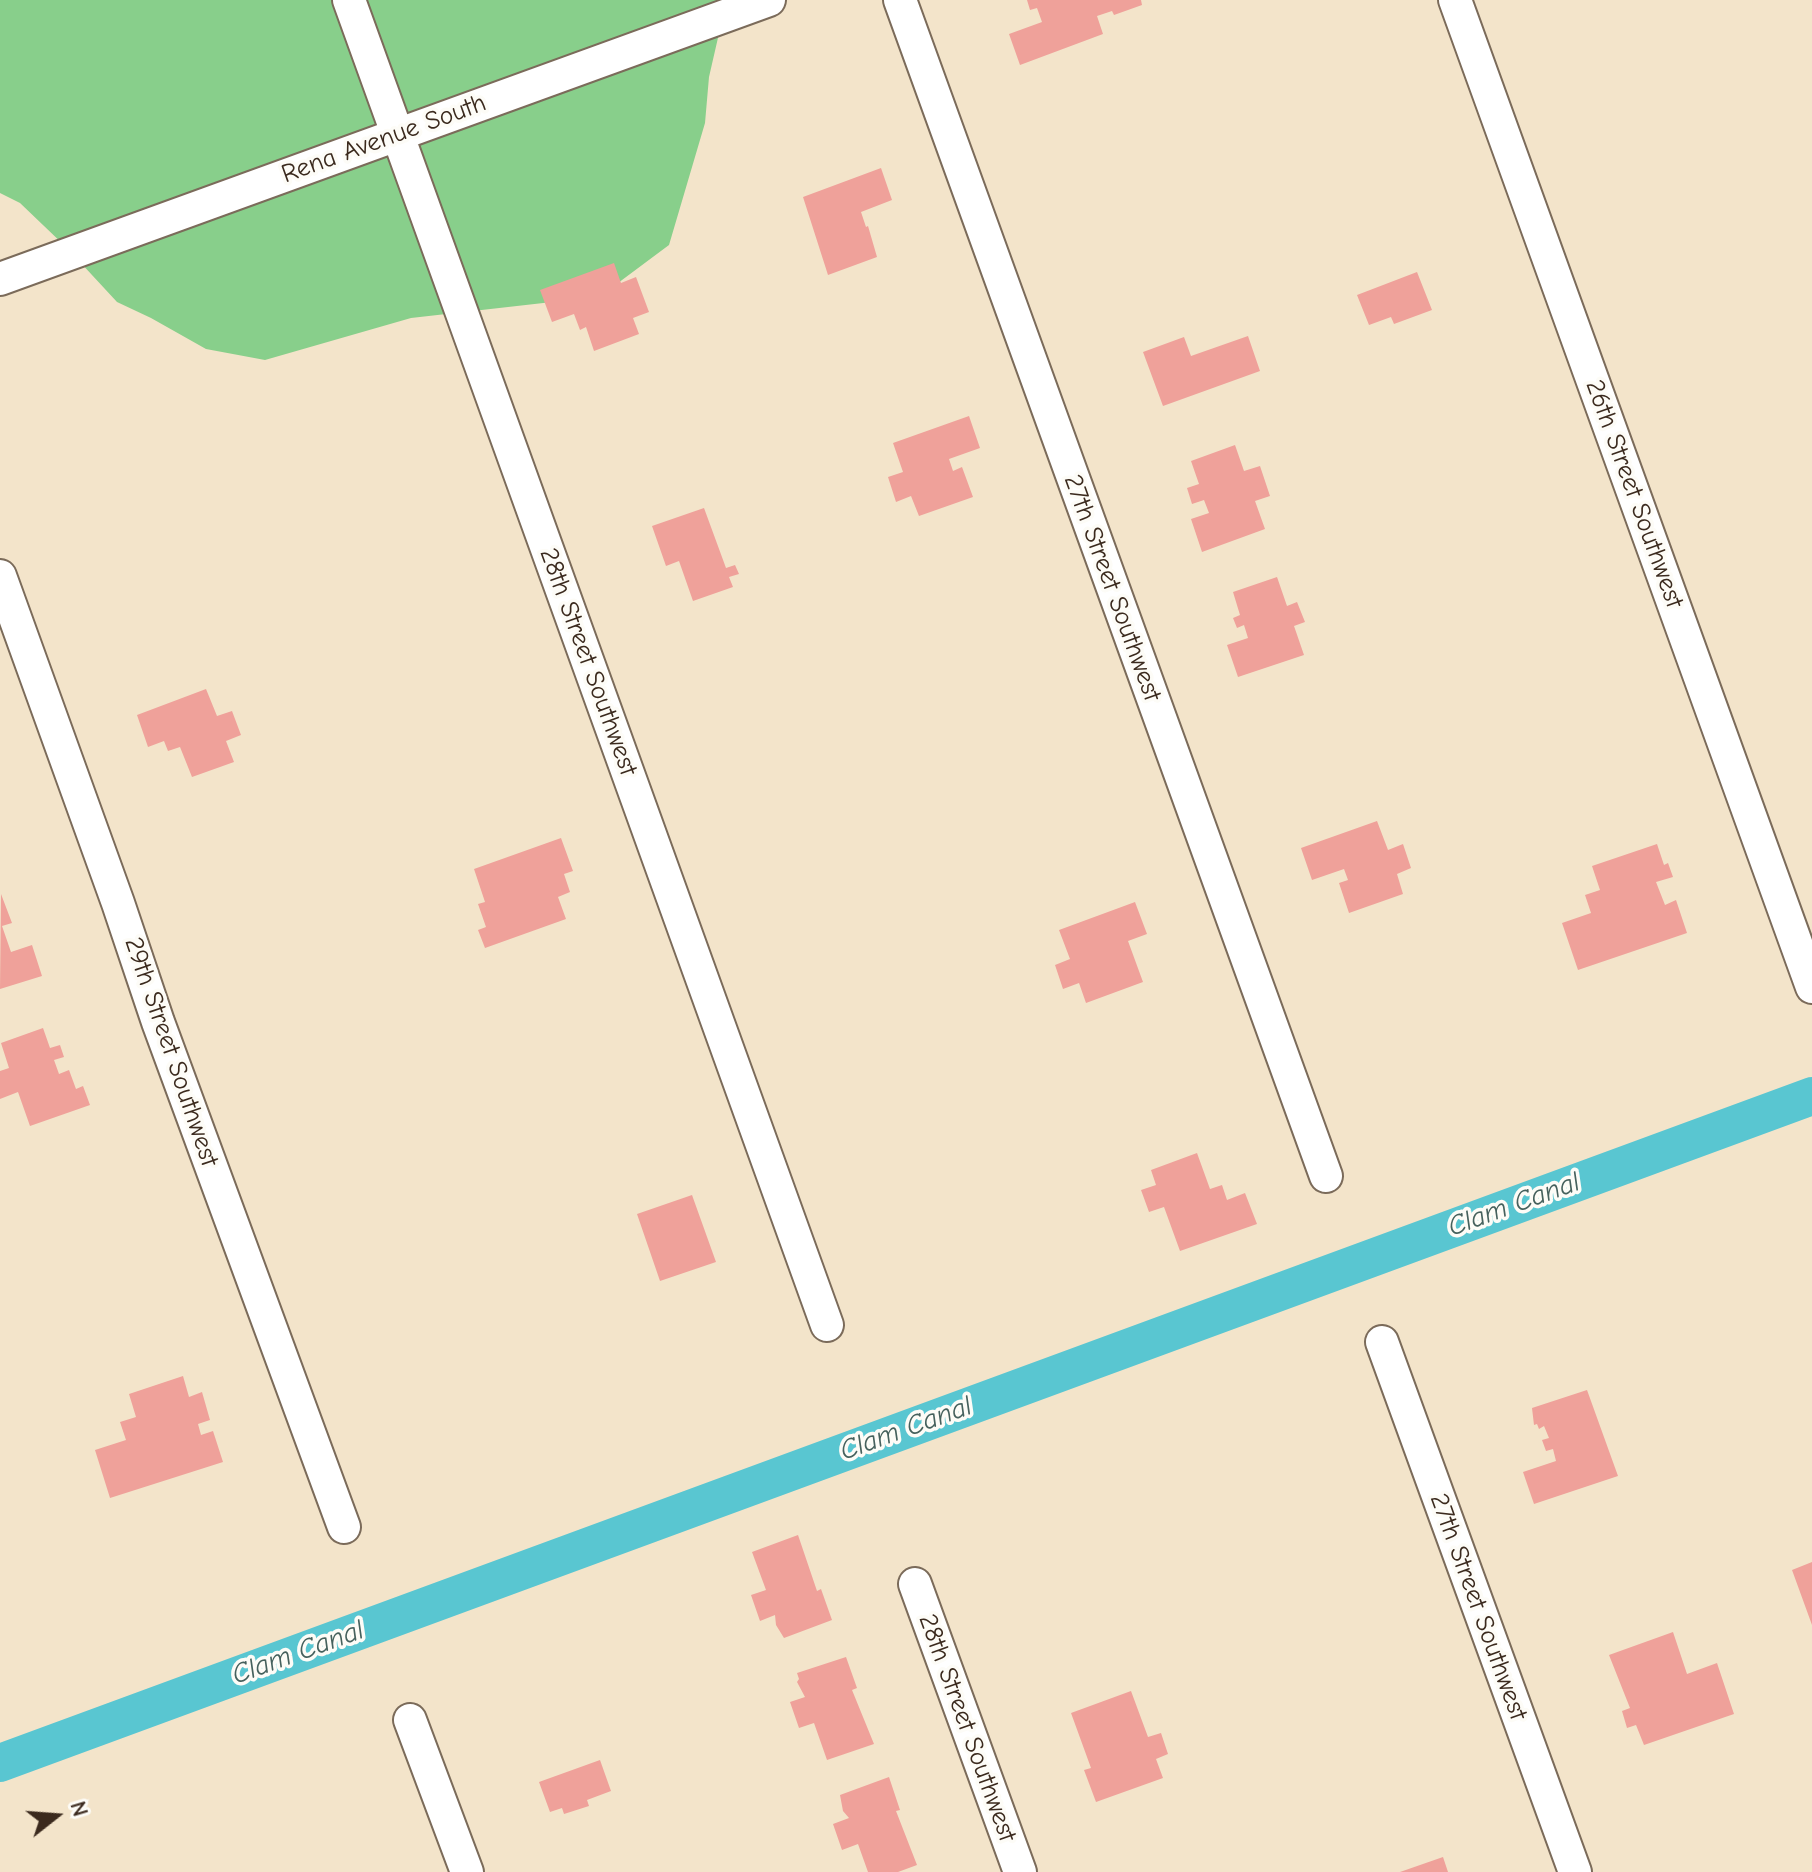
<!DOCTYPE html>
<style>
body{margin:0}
#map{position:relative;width:1812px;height:1872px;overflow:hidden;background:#f3e4ca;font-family:"Comic Neue",sans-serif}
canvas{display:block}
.north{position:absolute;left:16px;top:1776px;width:80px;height:80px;-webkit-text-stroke:6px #fdfcf7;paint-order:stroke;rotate:73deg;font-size:22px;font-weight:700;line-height:32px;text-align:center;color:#3b2a1e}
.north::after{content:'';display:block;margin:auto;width:28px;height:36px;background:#3b2a1e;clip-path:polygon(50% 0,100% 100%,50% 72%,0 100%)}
</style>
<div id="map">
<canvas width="1812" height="1872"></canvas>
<div class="north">N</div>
</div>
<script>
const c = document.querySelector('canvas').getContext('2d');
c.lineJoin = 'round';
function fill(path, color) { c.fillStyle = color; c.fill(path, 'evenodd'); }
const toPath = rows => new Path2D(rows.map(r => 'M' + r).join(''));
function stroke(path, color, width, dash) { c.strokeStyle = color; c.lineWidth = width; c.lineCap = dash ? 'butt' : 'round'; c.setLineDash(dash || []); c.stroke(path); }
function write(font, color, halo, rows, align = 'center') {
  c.font = font + ' "Comic Neue",sans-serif'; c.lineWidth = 7; c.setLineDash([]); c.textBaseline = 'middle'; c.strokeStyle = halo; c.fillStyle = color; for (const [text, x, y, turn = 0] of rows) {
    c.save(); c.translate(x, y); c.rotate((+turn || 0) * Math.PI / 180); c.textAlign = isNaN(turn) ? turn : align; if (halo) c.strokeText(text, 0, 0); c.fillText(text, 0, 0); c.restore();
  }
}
const green = toPath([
 [0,0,739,0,720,29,709,77,705,123,669,245,618,283,561,301,411,318,265,360,206,349,151,318,117,302,67,248,20,203,0,193]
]);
const canal = toPath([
 [0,1763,1812,1096]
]);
const building = toPath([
 [1027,0,1141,0,1142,5,1114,15,1112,11,1097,16,1103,34,1020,65,1009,34,1042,22,1037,8,1030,10],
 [881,168,892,200,861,212,866,227,868,226,877,257,828,275,803,197],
 [614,263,621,283,636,277,649,312,633,318,639,334,594,351,586,327,580,330,574,314,552,322,540,290],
 [1417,272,1432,310,1394,324,1391,317,1369,325,1357,295],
 [1248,336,1260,371,1163,406,1143,352,1184,337,1191,356],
 [969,416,980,448,949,459,953,471,962,467,973,497,919,516,911,496,896,502,888,477,903,472,893,443],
 [1235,445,1244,471,1260,466,1270,496,1255,501,1265,529,1202,552,1191,519,1209,513,1204,500,1192,504,1187,488,1199,484,1191,461],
 [704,508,726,568,735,565,739,574,729,577,733,587,693,601,679,561,666,566,652,526],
 [1277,577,1287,606,1297,602,1305,622,1294,626,1304,655,1238,677,1227,645,1248,638,1244,625,1237,628,1233,618,1240,615,1233,592],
 [206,689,217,716,232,711,241,735,226,741,234,762,192,777,180,747,168,751,164,741,148,747,137,715],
 [1377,821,1388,850,1403,844,1411,868,1397,874,1403,894,1349,913,1339,883,1348,880,1344,869,1312,880,1301,848],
 [561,838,573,871,564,874,570,892,558,897,566,919,485,948,478,930,486,927,478,904,485,902,474,869],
 [1657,844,1664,865,1668,863,1673,877,1656,882,1665,905,1676,900,1687,933,1578,970,1562,923,1591,913,1585,895,1600,890,1592,866],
 [1,894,12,923,2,926,11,952,32,945,42,976,0,989],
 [1135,902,1147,934,1128,941,1143,982,1086,1003,1079,983,1063,989,1055,965,1070,959,1059,930],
 [43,1028,50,1048,60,1045,64,1057,54,1060,59,1074,69,1070,76,1089,83,1086,90,1105,30,1126,18,1092,0,1099,0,1071,9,1068,1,1043],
 [1197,1153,1210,1189,1222,1185,1227,1200,1245,1193,1257,1224,1180,1251,1164,1207,1149,1212,1141,1190,1156,1185,1151,1170],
 [692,1195,716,1262,660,1281,637,1214],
 [183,1376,189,1397,202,1392,210,1420,198,1424,201,1435,213,1431,223,1462,110,1498,95,1450,126,1440,120,1422,136,1417,129,1394],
 [1587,1390,1618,1476,1534,1504,1523,1472,1556,1461,1553,1449,1546,1451,1542,1440,1549,1438,1544,1426,1539,1429,1537,1424,1534,1425,1532,1408],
 [798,1535,817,1591,821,1589,832,1620,784,1638,776,1625,775,1615,760,1621,751,1595,766,1590,752,1552],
 [1812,1562,1812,1625,1792,1570],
 [1673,1632,1687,1674,1717,1663,1734,1714,1644,1745,1636,1725,1627,1728,1622,1711,1630,1708,1609,1655],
 [846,1657,857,1688,852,1690,874,1744,827,1760,814,1723,799,1728,790,1702,805,1697,797,1682,799,1679,797,1673],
 [1131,1691,1148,1737,1161,1733,1168,1754,1156,1759,1163,1778,1096,1802,1084,1770,1091,1768,1071,1713],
 [600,1760,611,1791,587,1800,589,1806,564,1814,562,1808,550,1812,539,1782],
 [889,1777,900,1810,896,1811,917,1865,898,1872,868,1872,858,1844,842,1850,833,1824,849,1818,843,1811,840,1795],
 [1443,1857,1448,1872,1400,1872]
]);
const street = toPath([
 [349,0,827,1325],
 [900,0,1326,1176],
 [1455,0,1812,987],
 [0,279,769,0],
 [0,576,118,903,158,1022,344,1527],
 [1382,1342,1575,1872],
 [915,1584,1020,1872],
 [410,1720,467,1872]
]);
const streetNames = [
 ["Rena Avenue South",384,139,-20],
 ["26th Street Southwest",1634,494,70],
 ["27th Street Southwest",1112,588,70],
 ["28th Street Southwest",588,662,70],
 ["29th Street Southwest",171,1052,71],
 ["27th Street Southwest",1478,1607,70],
 ["28th Street Southwest",967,1728,70]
];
const waterNames = [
 ["Clam Canal",1514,1205,-20],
 ["Clam Canal",906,1429,-20],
 ["Clam Canal",298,1653,-20]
];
fill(green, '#88cf8b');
stroke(canal, '#59c6d1', 38);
fill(building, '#efa19a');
stroke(street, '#7b6b5a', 36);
stroke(street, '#fff', 32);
write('26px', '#3b2a1e', '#fdfcf7', streetNames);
write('italic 28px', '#46615d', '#fdfcf7', waterNames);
</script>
